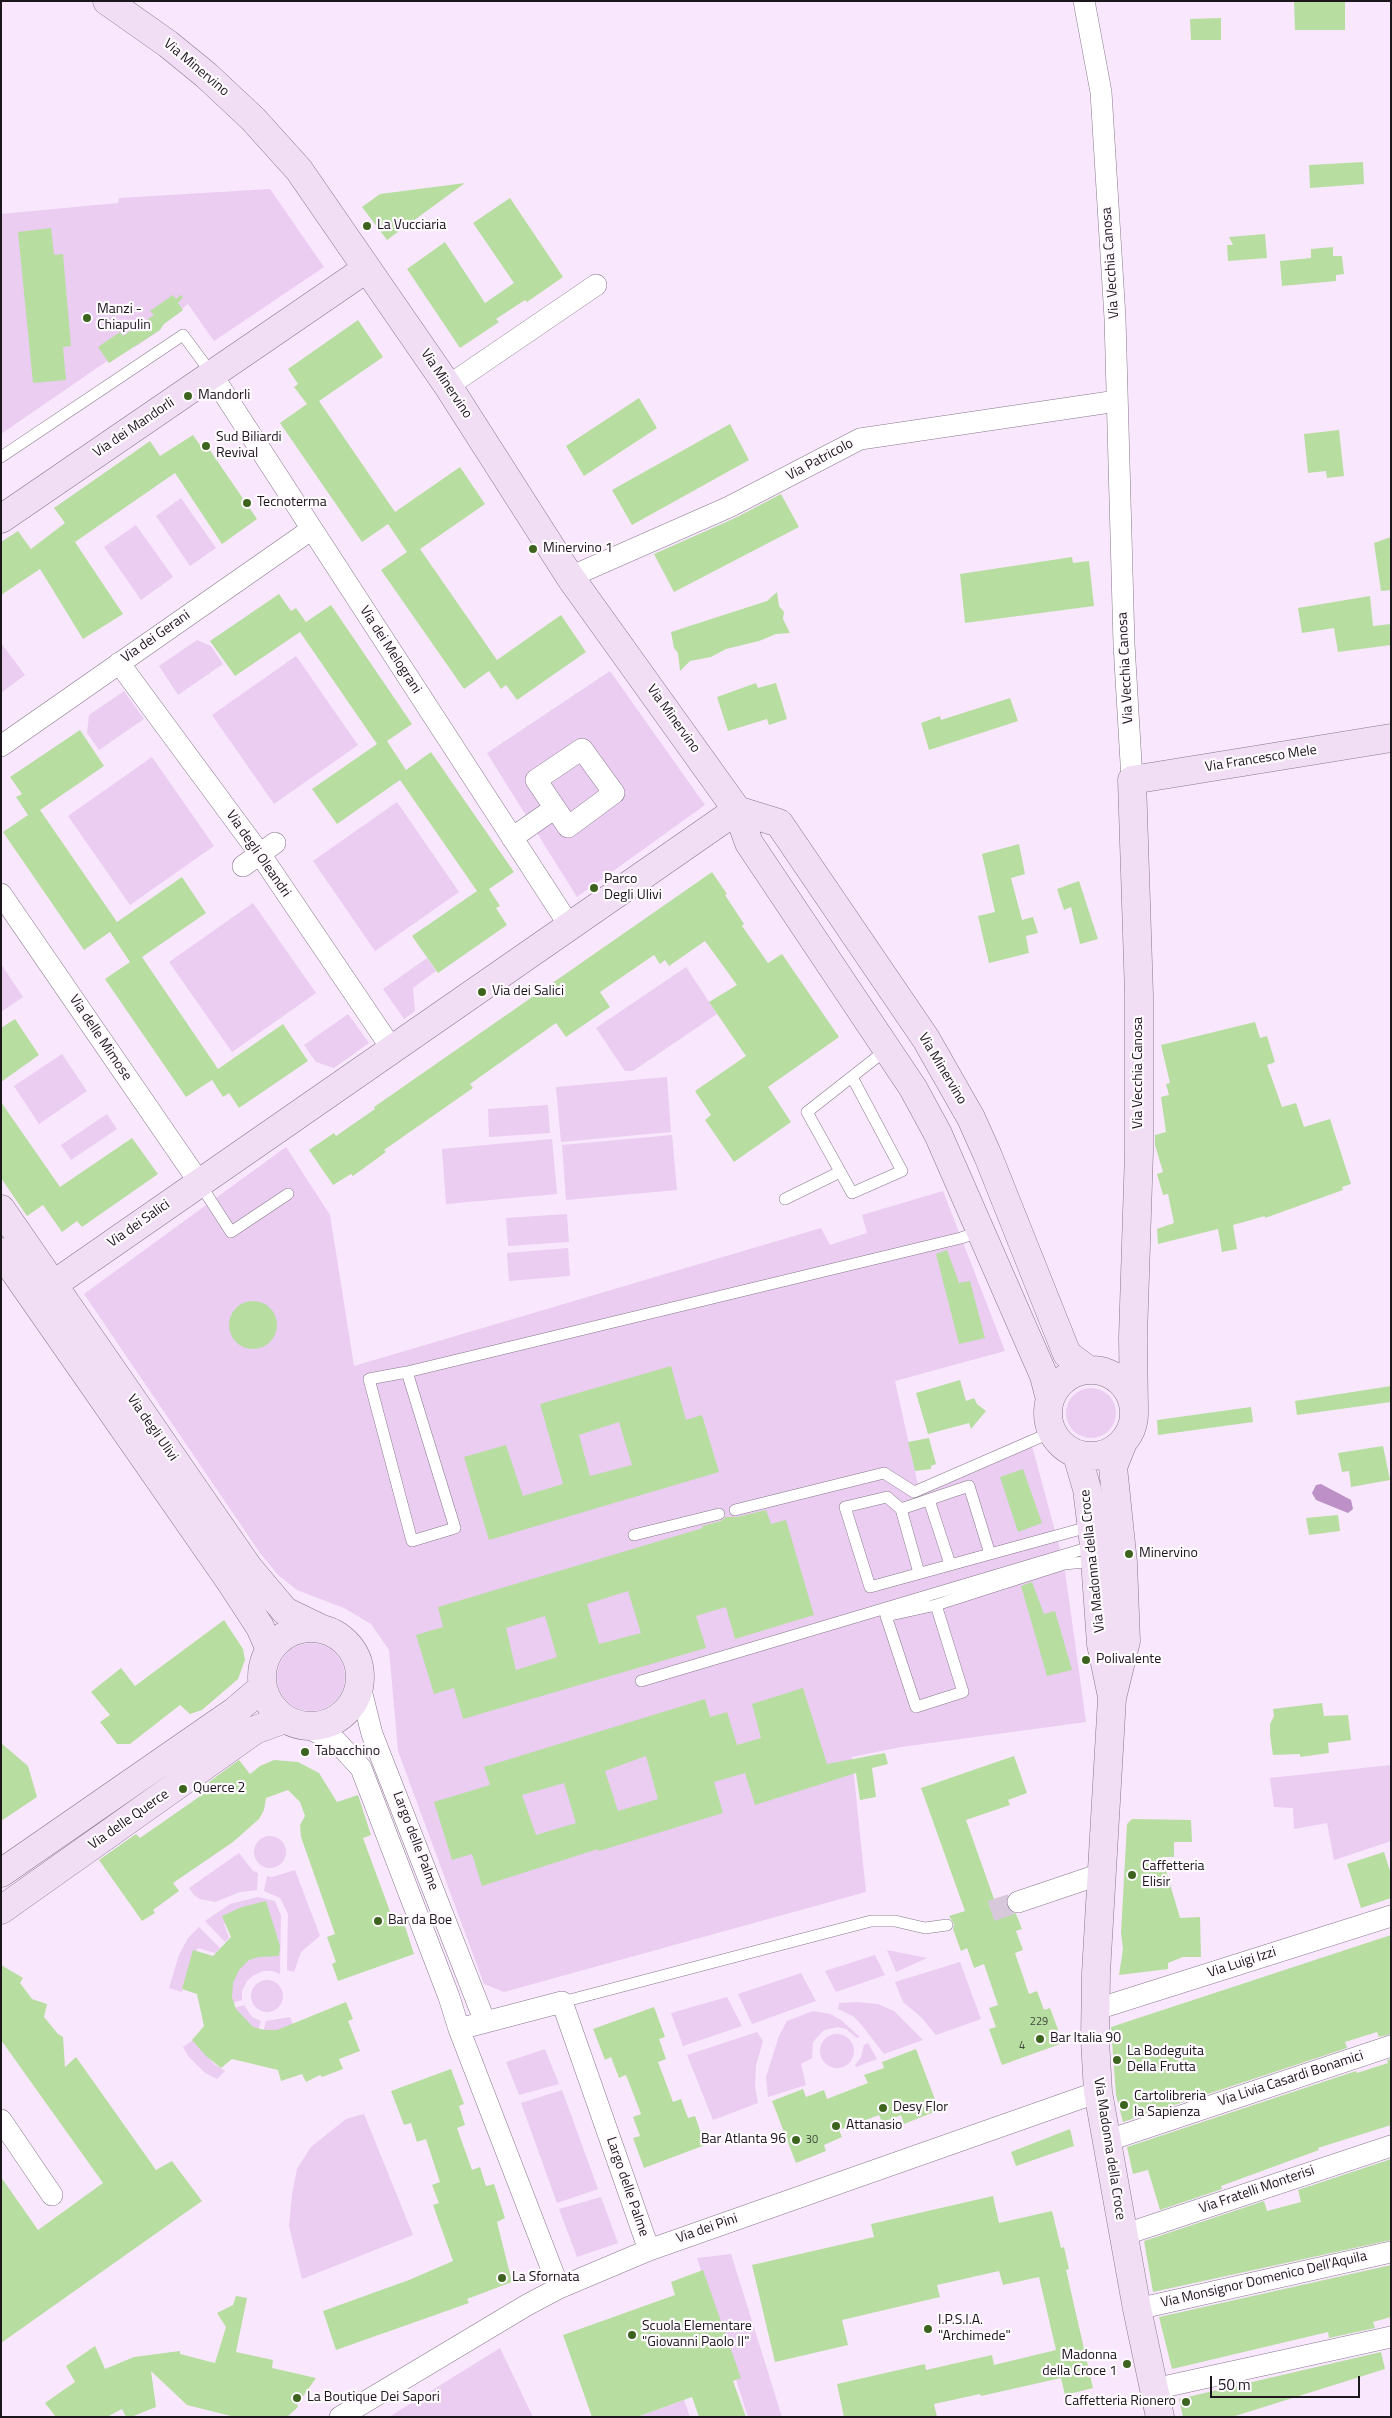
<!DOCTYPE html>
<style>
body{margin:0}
#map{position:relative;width:1392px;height:2418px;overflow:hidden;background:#f9e7fd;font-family:"Titillium Web",sans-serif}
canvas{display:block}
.frame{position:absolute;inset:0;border:2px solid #1c161d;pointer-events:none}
.scale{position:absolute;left:1210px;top:2376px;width:150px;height:22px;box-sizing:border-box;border:2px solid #1c161d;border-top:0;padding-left:6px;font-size:15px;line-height:18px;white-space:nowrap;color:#1c161d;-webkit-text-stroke:4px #fefafe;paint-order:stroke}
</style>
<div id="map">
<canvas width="1392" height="2418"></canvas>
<div class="frame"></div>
<div class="scale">50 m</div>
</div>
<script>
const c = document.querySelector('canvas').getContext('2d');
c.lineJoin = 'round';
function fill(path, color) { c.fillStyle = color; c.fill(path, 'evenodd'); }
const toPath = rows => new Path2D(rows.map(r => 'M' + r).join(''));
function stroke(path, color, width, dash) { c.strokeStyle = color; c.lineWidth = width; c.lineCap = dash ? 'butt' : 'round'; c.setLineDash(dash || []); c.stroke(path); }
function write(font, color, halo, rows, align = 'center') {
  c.font = font + ' "Titillium Web",sans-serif'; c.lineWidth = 4.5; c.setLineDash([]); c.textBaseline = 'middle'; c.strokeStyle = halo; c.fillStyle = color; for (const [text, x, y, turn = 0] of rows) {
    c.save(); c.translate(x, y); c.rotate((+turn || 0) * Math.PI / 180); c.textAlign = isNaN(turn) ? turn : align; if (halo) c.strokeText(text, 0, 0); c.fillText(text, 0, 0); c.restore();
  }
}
const green = toPath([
 [270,189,324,267,214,341,188,304,182,309,183,310,161,326,160,330,135,347,131,347,109,363,107,361,1,434,1,214,118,203,119,198],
 [181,498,216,548,190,566,156,516],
 [136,525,173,577,141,600,104,547],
 [197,640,211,646,223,664,178,695,159,666],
 [1,643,25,675,1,693],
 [296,656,358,745,274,804,212,715],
 [610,671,705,805,577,897,487,753],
 [124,691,144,719,99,750,87,733,89,715],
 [152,757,214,846,130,905,68,816],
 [397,802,459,892,375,951,313,861],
 [253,903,316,993,232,1052,169,962],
 [427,958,436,971,413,988,415,1011,404,1019,383,989],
 [1,964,23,997,1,1012],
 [686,967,717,1014,633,1071,625,1071,596,1028],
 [348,1014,369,1043,334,1068,316,1062,304,1045],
 [62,1054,87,1091,39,1124,14,1086],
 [667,1077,671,1132,561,1142,556,1087],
 [548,1105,550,1133,489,1137,488,1109],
 [107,1114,117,1129,71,1160,61,1145],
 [672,1135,677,1190,566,1200,562,1145],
 [552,1139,557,1194,446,1204,442,1149],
 [286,1147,330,1215,354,1366,821,1228,830,1245,867,1233,862,1215,943,1191,1005,1351,895,1381,918,1485,1029,1435,1064,1564,1086,1722,901,1747,852,1757,866,1892,504,1992,484,1984,398,1751,389,1650,371,1624,344,1608,297,1590,278,1575,260,1553,84,1294],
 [567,1214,569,1242,508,1246,506,1218],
 [568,1248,570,1276,509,1281,507,1253],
 '1066 1413a25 25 0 1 1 50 0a25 25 0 1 1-50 0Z',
 '277 1677a34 34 0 1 1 68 0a34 34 0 1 1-68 0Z',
 [1391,1765,1391,1841,1334,1860,1327,1823,1294,1829,1293,1808,1274,1807,1270,1778],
 '254 1852a16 16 0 1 1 32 0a16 16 0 1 1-32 0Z',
 [239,1853,253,1871,258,1873,257,1890,240,1892,215,1902,200,1899,194,1895,189,1888],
 [295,1870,320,1936,301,1952,294,1972,287,1970,288,1914,280,1898,264,1891,267,1876,272,1877],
 [258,1897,275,1901,281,1916,280,1974,272,1971,264,1971,254,1975,247,1981,242,1991,242,2000,229,2004,232,1917,224,1924,229,1938,225,1942,205,1921,230,1904],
 [199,1927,220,1948,215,1953,198,1948,191,1959,182,1992,169,1988,179,1955,188,1938],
 [887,1950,927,1958,896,1972],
 [875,1955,885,1975,836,1992,825,1971],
 [960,1962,981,2019,936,2035,921,2017,903,2002,895,1982],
 [801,1973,816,2001,752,2024,738,1994],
 '251 1996a16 16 0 1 1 32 0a16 16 0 1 1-32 0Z',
 [727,1997,742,2026,683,2046,671,2013],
 [857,2002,878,2004,894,2011,923,2040,884,2054,860,2023,853,2016,838,2009,839,2003],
 [244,2005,252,2017,261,2021,257,2034,231,2009],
 [813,2011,830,2014,841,2020,860,2037,857,2038,846,2029,838,2027,824,2030,813,2042,812,2058,801,2064,806,2085,768,2097,766,2077,779,2036,787,2021],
 [290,2017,295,2029,262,2036,266,2021],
 [757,2032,763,2041,756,2065,755,2087,758,2103,713,2120,687,2055],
 '820 2051a17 17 0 1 1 34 0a17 17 0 1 1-34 0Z',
 [193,2040,214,2064,225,2071,217,2079,205,2073,189,2057,183,2047],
 [868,2043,877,2059,856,2067,855,2065,861,2057,864,2045],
 [545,2049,559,2084,519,2095,506,2062],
 [562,2090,598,2189,557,2203,521,2103],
 [364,2114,413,2235,302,2279,289,2226,292,2194,297,2169,311,2147,346,2119],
 [601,2197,618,2243,577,2257,559,2209],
 [731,2254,782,2417,748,2417,697,2258],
 [500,2348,533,2417,389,2417],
 [684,2400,690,2417,640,2417,640,2416]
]);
const water = toPath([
 [1321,1484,1351,1500,1353,1509,1348,1513,1316,1500,1312,1493,1316,1485]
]);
const building = toPath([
 [1294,1,1345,1,1345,30,1295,30],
 [1221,18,1221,40,1191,40,1190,19],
 [1363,162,1364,184,1310,188,1309,165],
 [465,183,387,240,362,207,380,194],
 [510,198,563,277,527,302,525,300,496,319,499,322,460,348,407,269,445,242,485,303,514,283,473,223],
 [51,228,54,255,63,254,71,346,63,347,66,380,33,383,18,232],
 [1265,234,1267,258,1228,261,1227,245,1233,245,1229,237],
 [1333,247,1333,256,1342,256,1344,274,1336,275,1336,281,1282,286,1280,261,1311,258,1311,249],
 [173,295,176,299,181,295,183,297,178,303,183,310,164,324,160,330,109,363,98,347,120,332,123,336,154,315,150,311],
 [358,320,383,357,319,401,395,512,460,467,485,504,420,549,497,660,561,615,586,652,517,700,506,685,501,689,489,671,464,689,381,570,407,552,388,524,362,542,280,423,307,404,294,387,298,384,288,369],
 [639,398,657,428,584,476,566,446],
 [730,424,749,460,632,525,612,490],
 [1339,430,1344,476,1327,478,1326,471,1308,473,1304,434],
 [193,435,202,448,207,446,257,519,222,544,175,473,75,542,123,614,83,639,40,569,1,595,1,542,18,531,31,549,65,523,54,508,150,441,160,456],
 [781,494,799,527,674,592,654,554,735,518],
 [1391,537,1391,590,1381,591,1374,543],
 [1072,557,1073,563,1089,561,1094,606,965,623,960,574],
 [777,592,779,606,784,612,783,619,790,633,776,634,759,641,726,649,711,657,690,661,680,671,678,653,674,648,671,632,767,601],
 [279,594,291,611,296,608,306,622,331,605,412,724,387,741,406,770,431,752,514,872,489,889,500,906,496,908,507,925,438,973,412,936,477,891,400,780,337,824,312,789,377,744,300,632,235,676,210,641],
 [1370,596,1373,626,1391,624,1391,645,1338,652,1334,628,1302,633,1298,608],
 [756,683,758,688,776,683,787,719,769,725,767,719,728,731,717,697],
 [1010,698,1018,721,929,750,921,723,940,716,941,720],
 [80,730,104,766,40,810,117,922,182,877,206,913,142,957,218,1069,283,1024,308,1061,239,1108,229,1093,223,1097,212,1080,186,1097,105,979,130,962,110,932,84,950,3,832,28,815,16,797,22,794,10,777],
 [1019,844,1025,874,1011,878,1022,920,1033,917,1038,933,1026,936,1029,953,989,963,978,916,995,912,982,854],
 [712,872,727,894,725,895,744,924,742,926,768,963,782,954,839,1037,768,1087,791,1122,734,1162,705,1120,711,1115,695,1091,746,1056,709,1002,737,985,705,941,669,966,665,960,660,964,654,955,600,992,610,1007,566,1037,556,1023,470,1084,473,1088,384,1150,386,1152,353,1176,351,1174,333,1185,309,1150,334,1133,336,1136,375,1109,374,1107],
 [1079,881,1098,939,1080,944,1071,907,1064,910,1057,889],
 [15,1019,39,1055,1,1082,1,1028],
 [1255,1022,1260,1038,1267,1036,1275,1062,1267,1065,1282,1107,1296,1103,1304,1127,1330,1119,1351,1184,1342,1187,1343,1190,1265,1218,1265,1216,1233,1225,1237,1249,1222,1252,1218,1229,1158,1244,1157,1229,1174,1223,1168,1194,1163,1195,1157,1174,1163,1172,1155,1145,1155,1135,1166,1132,1161,1097,1169,1095,1166,1084,1170,1083,1161,1045],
 [1,1102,60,1187,132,1138,158,1174,82,1227,77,1221,62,1232,43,1205,27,1216,1,1178],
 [947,1250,959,1283,970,1281,985,1338,959,1344,936,1254],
 '229 1325a24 24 0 1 1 48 0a24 24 0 1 1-48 0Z',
 [671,1366,686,1420,702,1415,719,1472,489,1540,464,1457,506,1445,523,1496,563,1484,540,1404],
 [619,1422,632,1465,590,1476,579,1435],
 [960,1380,966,1401,974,1398,977,1404,986,1411,971,1429,969,1423,928,1434,916,1393],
 [1391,1386,1391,1402,1297,1415,1295,1401],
 [1251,1407,1253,1422,1158,1435,1157,1420],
 [929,1438,936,1464,931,1466,931,1469,915,1471,908,1442],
 [1383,1446,1390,1480,1351,1487,1349,1471,1342,1472,1338,1453],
 [1023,1469,1042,1523,1018,1532,1000,1477],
 [766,1510,771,1524,786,1520,814,1615,735,1639,726,1607,696,1616,706,1648,463,1719,454,1688,434,1694,416,1635,443,1627,438,1607,703,1528,702,1526,721,1521,726,1517,737,1517],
 [628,1591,641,1633,599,1644,587,1604],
 [545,1616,557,1657,516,1670,506,1628],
 [1338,1515,1340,1531,1309,1535,1306,1518],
 [1032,1582,1044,1614,1055,1611,1072,1670,1047,1676,1021,1586],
 [224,1620,243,1649,245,1660,238,1679,202,1710,190,1714,180,1705,130,1744,117,1744,100,1722,110,1715,91,1692,121,1668,135,1686],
 [803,1688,827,1764,885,1753,888,1764,872,1768,876,1797,860,1800,856,1773,755,1805,745,1773,714,1782,723,1813,599,1851,598,1849,482,1886,472,1854,452,1860,434,1802,490,1785,484,1767,705,1699,710,1717,727,1712,737,1745,761,1738,752,1704],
 [646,1756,658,1799,618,1811,605,1771],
 [564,1783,576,1823,536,1835,522,1795],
 [1322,1703,1324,1716,1348,1715,1351,1740,1328,1743,1329,1753,1300,1757,1300,1754,1273,1755,1270,1735,1270,1724,1274,1716,1273,1709],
 [1,1743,28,1766,37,1797,1,1821],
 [1014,1756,1027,1793,1008,1800,1010,1805,966,1820,994,1899,1008,1895,1006,1906,1016,1914,1022,1929,1016,1931,1023,1950,1015,1953,1029,1994,1037,1991,1044,2010,1050,2008,1063,2043,1002,2065,989,2029,996,2027,989,2008,998,2005,984,1964,974,1968,967,1948,961,1951,953,1929,954,1924,949,1916,965,1911,921,1788],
 [239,1760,250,1774,260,1766,274,1760,298,1762,319,1773,337,1802,358,1795,371,1835,363,1838,392,1917,401,1914,414,1954,338,1981,332,1964,336,1962,327,1937,335,1934,301,1837,300,1825,305,1816,300,1802,288,1790,266,1798,264,1810,259,1819,233,1842,173,1883,179,1891,153,1910,155,1913,142,1921,99,1860,136,1834,140,1838,206,1792,202,1787],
 [1132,1819,1191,1820,1192,1842,1174,1842,1174,1857,1162,1857,1180,1918,1200,1917,1201,1957,1183,1957,1168,1963,1168,1969,1119,1975,1123,1949,1121,1933,1127,1824],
 [1384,1852,1391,1874,1391,1898,1361,1908,1347,1864],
 [266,1901,280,1946,279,1956,259,1957,249,1960,239,1970,233,1983,232,1997,236,2009,253,2027,265,2030,277,2030,346,2002,353,2019,348,2021,360,2051,339,2059,343,2069,322,2077,320,2075,306,2082,302,2074,281,2081,278,2070,232,2059,221,2068,206,2056,192,2040,204,2026,197,1994,182,1989,193,1950,213,1956,231,1937,222,1916,242,1907],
 [1391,1935,1391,2034,1379,2037,1377,2032,1345,2042,1347,2048,1123,2122,1116,2095,1111,2027],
 [1,1965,23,1978,20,1983,32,1999,47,2004,44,2017,58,2034,63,2037,65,2067,76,2057,156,2170,172,2161,202,2201,1,2343,1,2177,38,2230,103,2183,1,2040],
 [654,2007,665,2037,659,2039,666,2059,658,2062,673,2102,681,2099,688,2118,695,2116,705,2145,644,2168,633,2138,640,2136,633,2117,641,2114,626,2075,619,2078,611,2057,605,2060,593,2029],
 [916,2049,939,2110,904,2124,901,2115,882,2123,879,2115,839,2130,842,2137,824,2145,826,2151,796,2163,772,2101,803,2089,806,2097,824,2090,827,2099,868,2083,864,2075,884,2068,882,2062],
 [1391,2059,1391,2125,1318,2148,1319,2150,1221,2186,1222,2189,1160,2210,1148,2170,1133,2174,1127,2147,1356,2071,1357,2073,1388,2063,1387,2060],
 [451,2069,464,2104,459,2106,465,2125,457,2128,472,2170,480,2167,486,2186,494,2184,505,2218,497,2222,512,2282,467,2299,469,2303,336,2350,323,2311,409,2280,453,2261,433,2205,439,2203,432,2185,440,2182,426,2139,417,2142,411,2123,404,2125,391,2091],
 [1070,2129,1074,2146,1016,2166,1011,2152],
 [1391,2159,1391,2240,1153,2292,1144,2241,1264,2201,1267,2211,1301,2202,1298,2190],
 [993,2196,999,2223,1052,2211,1061,2248,1064,2247,1069,2269,1066,2270,1093,2388,1065,2395,1061,2378,981,2396,980,2394,934,2404,937,2417,844,2417,837,2384,925,2364,926,2370,992,2355,994,2365,1056,2350,1039,2277,1003,2285,999,2271,937,2285,940,2297,842,2320,848,2345,775,2362,752,2265,874,2237,871,2224],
 [1391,2265,1391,2317,1373,2322,1375,2328,1329,2338,1328,2332,1172,2369,1159,2317],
 [703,2270,741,2378,733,2381,746,2417,699,2417,692,2397,637,2417,592,2417,563,2335,675,2295,671,2282],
 [236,2296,247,2298,236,2352,273,2360,272,2368,316,2378,297,2405,298,2407,287,2417,235,2417,187,2405,151,2371,156,2407,131,2417,126,2417,122,2409,107,2417,56,2417,45,2403,75,2382,66,2366,95,2346,105,2369,134,2357,180,2351,180,2354,215,2363,226,2327,217,2313,233,2305],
 [1381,2352,1385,2369,1232,2417,1183,2417,1179,2399]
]);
const streetTunnel = toPath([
 [991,1911,1018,1902]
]);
const lane = toPath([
 [1,457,183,335,212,374],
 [852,1077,902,1171,852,1193,807,1112,886,1050],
 [200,1184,231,1232,288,1194],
 [785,1199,840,1172],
 [407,1372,455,1528,412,1541,369,1379,407,1372,961,1238,981,1231],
 [929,1500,950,1564],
 [901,1509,919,1573],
 [735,1510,884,1473,914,1492,1052,1432],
 [634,1535,719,1514],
 [990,1554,870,1587,845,1507,887,1497,901,1509,969,1486,990,1554,1092,1526],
 [936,1605,963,1692,916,1707,886,1616,936,1605,1064,1564,1096,1561],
 [641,1681,1094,1546],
 [562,2002,871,1921,895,1921,925,1928,947,1925]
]);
const street = toPath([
 [1084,1,1101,92,1115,318,1124,644,1132,780],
 [212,375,569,925],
 [448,386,596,285],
 [570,577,729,507,860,439,1117,401],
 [119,663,260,854,392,1049],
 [1,746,312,529],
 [512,838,555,808,568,827,614,793,582,749,536,780,555,808],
 [243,866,275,843],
 [1,894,199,1182],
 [360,1686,372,1734,485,2022],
 [303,1726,336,1741,361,1768,449,1997,459,2029],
 [1018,1902,1101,1874],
 [1094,2010,1391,1916],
 [1,2120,52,2195],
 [1106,2141,1391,2046],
 [1123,2235,1391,2146],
 [559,2288,459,2029,562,2002,649,2250],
 [1137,2309,1391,2252],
 [1154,2389,1391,2337],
 [340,2417,527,2305,559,2288,649,2250,1098,2092]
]);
const secondary = toPath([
 [107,1,168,44,206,75,253,119,299,170,448,386,570,577,737,810,749,843,913,1088,938,1134,1044,1376,1050,1399],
 [1,519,366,269],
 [737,810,779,823,926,1039,971,1118,988,1156,1067,1354,1088,1370],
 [1,1209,248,1567,285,1611,320,1628],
 [1,1252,232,1584,260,1627,270,1650],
 [34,1298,737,810],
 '1048 1413a43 43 0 1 1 86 0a43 43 0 1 1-86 0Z',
 [1134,1410,1133,1337,1139,1151,1139,995,1132,780,1391,738],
 [1123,1442,1113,1467,1123,1563,1126,1641,1112,1698,1096,1973,1095,2040,1098,2092,1137,2309,1160,2417],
 [1077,1455,1087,1489,1094,1546,1101,1644,1111,1692],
 '262 1677a49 49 0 1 1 98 0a49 49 0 1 1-98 0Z',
 [1,1873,235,1711,263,1687],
 [1,1910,255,1730,285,1719]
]);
const markers = [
 [367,226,5,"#3d641f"],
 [87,318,5,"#3d641f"],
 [188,396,5,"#3d641f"],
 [206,446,5,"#3d641f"],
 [247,503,5,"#3d641f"],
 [533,549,5,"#3d641f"],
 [594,888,5,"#3d641f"],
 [482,992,5,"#3d641f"],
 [1129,1554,5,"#3d641f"],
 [1086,1660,5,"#3d641f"],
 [305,1752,5,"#3d641f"],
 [183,1789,5,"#3d641f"],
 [1132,1875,5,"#3d641f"],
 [378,1921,5,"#3d641f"],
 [1040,2039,5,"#3d641f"],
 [1117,2060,5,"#3d641f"],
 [1124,2105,5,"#3d641f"],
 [883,2108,5,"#3d641f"],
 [836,2126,5,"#3d641f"],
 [796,2140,5,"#3d641f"],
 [502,2278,5,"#3d641f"],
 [928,2329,5,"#3d641f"],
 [632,2335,5,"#3d641f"],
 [1127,2364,5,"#3d641f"],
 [297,2398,5,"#3d641f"],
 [1186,2402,5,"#3d641f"]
];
const numberNames = [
 ["229",1039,2022],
 ["4",1022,2046],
 ["30",812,2140]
];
const streetNames = [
 ["Via Minervino",196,68,40],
 ["Via Vecchia Canosa",1111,263,-94],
 ["Via Minervino",446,384,56],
 ["Via dei Mandorli",134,428,-34],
 ["Via Patricolo",820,460,-28],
 ["Via dei Gerani",156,637,-35],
 ["Via dei Melograni",390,650,57],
 ["Via Vecchia Canosa",1126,668,-93],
 ["Via Minervino",673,719,54],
 ["Via Francesco Mele",1261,759,-9],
 ["Via degli Oleandri",258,854,55],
 ["Via delle Mimose",100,1038,56],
 ["Via Minervino",942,1069,59],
 ["Via Vecchia Canosa",1139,1073,-90],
 ["Via dei Salici",139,1224,-35],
 ["Via degli Ulivi",152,1428,55],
 ["Via Madonna della Croce",1093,1561,-96],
 ["Via delle Querce",129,1820,-35],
 ["Largo delle Palme",415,1841,69],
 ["Via Luigi Izzi",1242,1963,-18],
 ["Via Livia Casardi Bonamici",1291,2079,-18],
 ["Via Madonna della Croce",1109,2149,81],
 ["Largo delle Palme",627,2187,71],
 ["Via Fratelli Monterisi",1257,2190,-19],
 ["Via dei Pini",707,2229,-19],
 ["Via Monsignor Domenico Dell'Aquila",1264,2280,-13]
];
const poiNames = [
 ["La Vucciaria",377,226],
 ["Manzi -",97,310],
 ["Chiapulin",97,326],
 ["Mandorli",198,396],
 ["Sud Biliardi",216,438],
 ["Revival",216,454],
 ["Tecnoterma",257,503],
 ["Minervino 1",543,549],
 ["Parco",604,880],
 ["Degli Ulivi",604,896],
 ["Via dei Salici",492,992],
 ["Minervino",1139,1554],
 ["Polivalente",1096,1660],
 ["Tabacchino",315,1752],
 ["Querce 2",193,1789],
 ["Caffetteria",1142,1867],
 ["Elisir",1142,1883],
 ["Bar da Boe",388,1921],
 ["Bar Italia 90",1050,2039],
 ["La Bodeguita",1127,2052],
 ["Della Frutta",1127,2068],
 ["Cartolibreria",1134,2097],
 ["la Sapienza",1134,2113],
 ["Desy Flor",893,2108],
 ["Attanasio",846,2126],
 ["Bar Atlanta 96",786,2140,"right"],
 ["La Sfornata",512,2278],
 ["I.P.S.I.A.",938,2321],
 ["\"Archimede\"",938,2337],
 ["Scuola Elementare",642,2327],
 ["\"Giovanni Paolo II\"",642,2343],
 ["Madonna",1117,2356,"right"],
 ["della Croce 1",1117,2372,"right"],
 ["La Boutique Dei Sapori",307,2398],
 ["Caffetteria Rionero",1176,2402,"right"]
];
fill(green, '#eacdf1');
fill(water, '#bd91c8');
fill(building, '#b7dea0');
stroke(streetTunnel, '#d8c8db', 21, [21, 11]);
stroke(lane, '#87788b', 12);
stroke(street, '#87788b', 22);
stroke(secondary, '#87788b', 29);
stroke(lane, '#fff', 11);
stroke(street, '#fff', 21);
stroke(secondary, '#f1def5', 28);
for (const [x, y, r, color] of markers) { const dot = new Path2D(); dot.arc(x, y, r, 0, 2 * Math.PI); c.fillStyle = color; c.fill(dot); stroke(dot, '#fefafe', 2); }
write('11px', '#43483e', null, numberNames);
write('14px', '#1c161d', '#fefafe', streetNames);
write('14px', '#1c161d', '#fefafe', poiNames, 'left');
</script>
